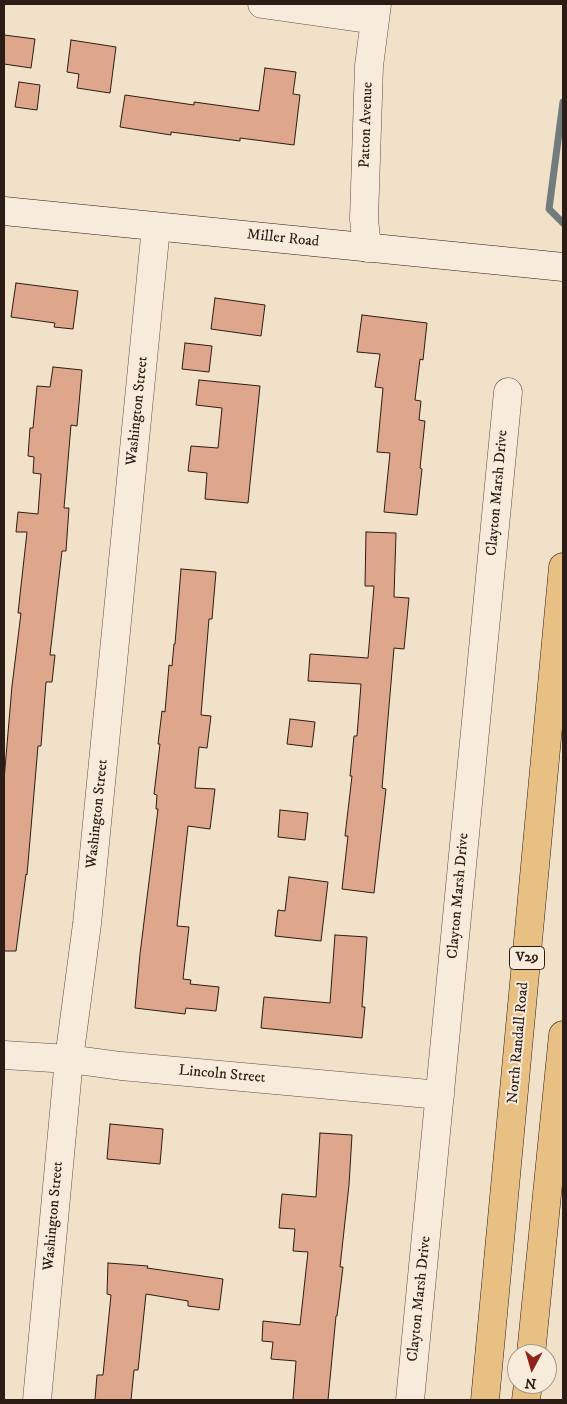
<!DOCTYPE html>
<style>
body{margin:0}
#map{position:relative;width:567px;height:1404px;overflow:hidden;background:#f2e1c9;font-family:"IM FELL DW Pica",serif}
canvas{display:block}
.frame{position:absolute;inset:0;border:5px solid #2c1c16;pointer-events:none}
.north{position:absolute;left:507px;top:1344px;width:50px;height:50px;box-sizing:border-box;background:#f7ecdc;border:1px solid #a6998d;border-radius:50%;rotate:186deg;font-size:14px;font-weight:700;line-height:20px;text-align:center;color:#2c1c16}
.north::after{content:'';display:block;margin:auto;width:18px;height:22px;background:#8f2418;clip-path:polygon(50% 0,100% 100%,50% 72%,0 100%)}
</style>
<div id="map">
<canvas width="567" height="1404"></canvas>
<div class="frame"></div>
<div class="north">N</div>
</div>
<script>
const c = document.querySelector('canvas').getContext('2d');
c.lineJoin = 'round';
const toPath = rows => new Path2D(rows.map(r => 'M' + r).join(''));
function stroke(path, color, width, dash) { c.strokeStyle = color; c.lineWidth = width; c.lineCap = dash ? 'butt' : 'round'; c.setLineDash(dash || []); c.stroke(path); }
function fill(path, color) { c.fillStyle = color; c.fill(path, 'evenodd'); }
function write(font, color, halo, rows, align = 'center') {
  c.font = font + ' "IM FELL DW Pica",serif'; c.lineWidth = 4; c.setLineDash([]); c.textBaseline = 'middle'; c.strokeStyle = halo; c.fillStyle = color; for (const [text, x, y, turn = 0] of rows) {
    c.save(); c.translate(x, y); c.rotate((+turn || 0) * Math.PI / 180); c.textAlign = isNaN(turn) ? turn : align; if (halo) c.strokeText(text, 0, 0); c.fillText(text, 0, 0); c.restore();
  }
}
const stream = toPath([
 [563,102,549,209,563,223]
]);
const building = toPath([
 [4,35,35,39,31,68,4,64,4,35],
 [71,40,116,47,110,93,77,88,79,74,67,72,71,40],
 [265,68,296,72,293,94,300,95,294,145,240,138,240,141,171,132,171,135,120,127,125,95,194,105,194,102,259,111,265,68],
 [19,82,40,85,37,110,15,107,19,82],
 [16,283,78,291,73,329,54,327,55,323,11,317,16,283],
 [215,298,265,305,261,336,211,329,215,298],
 [362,315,427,323,423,360,420,359,415,400,421,401,419,420,425,421,420,468,422,469,417,515,384,512,390,453,377,452,383,388,375,387,380,354,357,352,362,315],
 [185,343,212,346,209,372,182,369,185,343],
 [53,367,82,370,77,426,71,425,64,508,69,508,66,551,62,551,50,655,55,655,52,682,46,682,41,746,38,746,27,875,26,874,16,951,4,951,4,780,12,686,21,613,18,613,27,532,16,532,18,512,38,514,41,474,33,473,34,457,28,456,30,428,33,428,37,386,50,387,53,367],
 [199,380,260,386,248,503,205,499,207,473,188,471,191,446,218,448,222,408,196,405,199,380],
 [366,532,396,533,394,597,409,598,404,649,394,648,382,788,386,789,374,893,342,889,348,836,345,836,352,776,350,776,354,736,357,736,361,684,308,681,310,654,368,658,374,586,365,586,366,532],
 [181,569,216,572,212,619,209,619,201,715,211,716,207,748,199,747,195,788,215,789,210,829,188,826,177,926,189,927,183,979,191,980,190,984,219,987,216,1011,186,1008,185,1014,135,1008,140,954,158,809,156,809,157,795,154,794,160,744,158,744,162,711,165,712,169,665,172,666,174,644,175,644,181,569],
 [290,719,315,722,312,747,287,744,290,719],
 [280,810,308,813,305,840,278,837,280,810],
 [289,877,328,882,321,941,275,936,278,910,285,911,289,877],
 [335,935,367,937,362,1007,365,1007,362,1038,261,1028,264,997,330,1003,335,935],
 [110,1124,163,1129,160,1164,107,1159,110,1124],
 [320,1133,352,1135,349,1185,340,1267,343,1267,337,1316,336,1316,328,1400,293,1400,296,1361,271,1359,273,1342,262,1341,263,1321,300,1325,308,1252,293,1251,295,1229,279,1228,282,1194,316,1197,320,1133],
 [108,1263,148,1266,147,1268,223,1279,219,1310,188,1306,188,1301,146,1294,138,1370,134,1370,131,1400,95,1400,97,1375,103,1375,111,1295,107,1294,108,1263]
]);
const street = toPath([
 [262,4,375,20],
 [367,248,364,219,369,66,377,4],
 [4,1055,69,1059,121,1066,440,1095],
 [37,1400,69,1059,87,924,156,227],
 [410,1400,508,392]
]);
const secondary = toPath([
 [4,211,563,267]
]);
const primary = toPath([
 [531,1354,563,1035],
 [485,1400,563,567],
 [526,1400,528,1384]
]);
const shields = [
 [527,958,35]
];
const shieldNames = [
 ["V29",527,958]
];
const streetNames = [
 ["Patton Avenue",367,125,-88],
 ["Miller Road",283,239,6],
 ["Washington Street",138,411,-84],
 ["Clayton Marsh Drive",498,493,-85],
 ["Washington Street",98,814,-84],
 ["Clayton Marsh Drive",459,896,-85],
 ["North Randall Road",519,1043,-85],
 ["Lincoln Street",222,1075,5],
 ["Washington Street",54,1216,-85],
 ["Clayton Marsh Drive",420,1299,-84]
];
stroke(stream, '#727b7d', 7);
fill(building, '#dea78b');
stroke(building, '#2c1c16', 1);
stroke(street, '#5e4d43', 29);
stroke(secondary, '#2c1c16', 29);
stroke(primary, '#2c1c16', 29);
stroke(street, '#f7ecdc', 28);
stroke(secondary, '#f7ecdc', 28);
stroke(primary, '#e9c084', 28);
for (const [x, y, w] of shields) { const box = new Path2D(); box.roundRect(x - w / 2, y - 11.5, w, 23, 4); c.fillStyle = '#f7ecdc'; c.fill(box); stroke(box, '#2c1c16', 1); }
write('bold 14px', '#2c1c16', null, shieldNames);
write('15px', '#2c1c16', '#f7ecdc', streetNames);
</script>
